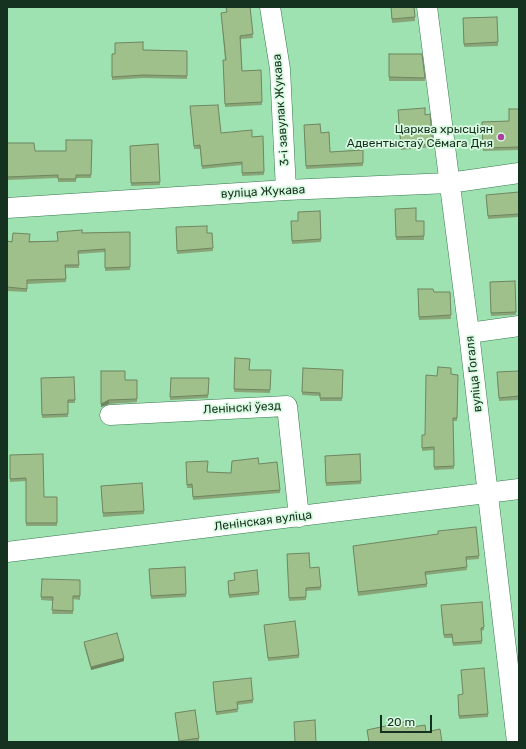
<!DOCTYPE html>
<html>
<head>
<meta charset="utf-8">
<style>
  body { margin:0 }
  #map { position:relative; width:526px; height:749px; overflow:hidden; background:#9ee2b2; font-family:Rubik,sans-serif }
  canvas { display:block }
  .frame { position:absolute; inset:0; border:8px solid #15311f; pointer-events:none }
  .scale { position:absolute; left:380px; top:715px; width:52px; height:18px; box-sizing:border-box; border:2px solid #15311f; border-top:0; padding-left:5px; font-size:12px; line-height:14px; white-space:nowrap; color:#15311f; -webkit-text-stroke:3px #d9fae1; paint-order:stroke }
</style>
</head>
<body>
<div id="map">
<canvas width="526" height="749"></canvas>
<div class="frame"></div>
<div class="scale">20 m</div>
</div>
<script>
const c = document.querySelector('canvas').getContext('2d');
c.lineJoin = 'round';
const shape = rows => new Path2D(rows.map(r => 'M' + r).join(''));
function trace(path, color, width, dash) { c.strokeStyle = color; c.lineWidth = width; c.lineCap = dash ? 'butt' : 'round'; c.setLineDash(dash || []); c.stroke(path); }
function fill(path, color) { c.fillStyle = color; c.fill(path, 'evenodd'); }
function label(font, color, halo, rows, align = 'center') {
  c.font = font + ' Rubik,sans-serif'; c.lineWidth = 3.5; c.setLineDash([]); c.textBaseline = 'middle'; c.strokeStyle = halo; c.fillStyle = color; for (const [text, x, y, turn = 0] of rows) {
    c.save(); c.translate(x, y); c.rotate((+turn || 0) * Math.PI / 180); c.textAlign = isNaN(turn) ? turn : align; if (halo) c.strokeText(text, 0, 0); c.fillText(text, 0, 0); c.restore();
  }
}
const street = shape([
  [270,7,280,69,286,190],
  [427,7,469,333,517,742],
  [7,208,286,190,449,183,519,173],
  [469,333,519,326],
  [110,415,287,406,299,517],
  [7,552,519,489]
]);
const wall = shape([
  [226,7,250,7,253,38,241,39,242,71,261,70,262,105,225,107,223,60,225,60,221,13,227,12],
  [391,7,414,7,415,21,392,23],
  [497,17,498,46,464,47,463,18],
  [143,50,187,51,187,79,143,78,112,80,112,54],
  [389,54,425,78,425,81,389,81],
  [190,106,221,133,252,137,263,136,264,175,242,176,242,165,202,169,200,149,194,149],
  [519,109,519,150,483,151,482,122,509,121],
  [398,113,425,115,433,144,433,147,401,150],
  [304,125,321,133,330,152,363,150,363,166,306,169],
  [92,140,91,178,76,178,76,182,58,182,58,178,7,180,7,143,35,151,66,151],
  [158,144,160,185,131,186,130,146],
  [519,192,519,217,488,219,486,198],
  [395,209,416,221,424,221,424,240,396,240],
  [320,211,321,242,292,244,291,221,298,221],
  [176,227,207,233,212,233,213,251,177,254],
  [130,232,130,270,105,271,105,252,78,254,79,268,65,268,66,282,27,284,27,292,7,291,7,241,57,241,82,233],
  [515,281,516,315,491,316,490,282],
  [418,289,434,292,450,292,451,319,419,320],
  [235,358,249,370,271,370,270,393,234,392],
  [303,368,343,370,342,401,320,401,320,396,302,395],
  [101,371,125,380,137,380,137,402,109,404,101,407],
  [519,371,519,400,499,401,497,376],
  [451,374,458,375,457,421,453,421,454,469,434,470,434,450,422,451,422,435,425,435,437,376],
  [74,377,75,403,68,403,68,417,42,418,41,378],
  [171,378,209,378,208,398,170,400],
  [360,454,361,484,326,486,325,456],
  [10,455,44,497,57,497,57,526,26,526,26,481,10,482],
  [186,462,208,472,231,473,259,464,280,490,280,493,193,500,192,488,187,488],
  [142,483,144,514,103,517,101,486],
  [353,546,479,556,479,559,466,560,467,570,426,575,427,587,358,596],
  [287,554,310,568,319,567,321,590,306,591,306,600,289,601],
  [185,567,186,597,151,599,149,569],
  [80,580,80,600,73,599,73,614,52,614,53,601,41,600,41,597],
  [228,581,259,592,259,595,229,598],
  [441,609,484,627,484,630,481,631,482,644,453,646,452,638,444,638],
  [264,625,299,655,299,658,268,661],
  [84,642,124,661,91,670,84,645],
  [213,682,253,700,253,703,237,705,238,712,216,715],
  [458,695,488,714,488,717,459,719],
  [175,713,199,738,199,741,193,742,179,742]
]);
const shadedWall = shape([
  [109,400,109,404,101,407,101,404],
  [124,658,124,661,91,670,91,667]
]);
const building = shape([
  [226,7,250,7,253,34,240,36,242,71,261,70,262,102,225,104,223,60,226,60,221,13,227,12,226,7],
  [391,7,414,7,415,17,392,19,391,7],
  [497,17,498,42,464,44,463,18,497,17],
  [143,42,143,50,187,51,187,76,143,75,112,77,112,54,115,54,115,43,143,42],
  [389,54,422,54,425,78,389,77,389,54],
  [218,105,221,133,252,130,252,137,263,136,264,172,242,173,242,162,202,166,200,145,194,146,190,106,218,105],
  [425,108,425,115,430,114,433,144,401,147,398,110,425,108],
  [509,109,519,109,519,147,483,148,482,122,509,121,509,109],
  [320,124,321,133,329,132,330,152,363,150,363,163,306,166,304,125,320,124],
  [66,140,92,140,91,175,76,175,76,179,58,179,58,175,7,177,7,143,34,143,35,151,66,151,66,140],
  [158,144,160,182,131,183,130,146,158,144],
  [519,192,519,214,488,216,486,195,519,192],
  [416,208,416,221,424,221,424,236,396,237,395,209,416,208],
  [320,211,321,239,292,241,291,221,298,221,298,212,320,211],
  [207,226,207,233,212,233,213,248,177,251,176,227,207,226],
  [82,230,82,233,130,232,130,267,105,268,105,249,78,251,79,265,65,265,66,279,27,280,27,289,7,287,7,241,12,242,13,233,30,234,29,242,58,241,57,232,82,230],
  [515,281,516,312,491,313,490,282,515,281],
  [418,289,433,289,434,292,450,292,451,315,419,317,418,289],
  [235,358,250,359,249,370,271,370,270,390,234,389,235,358],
  [438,367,451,368,451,374,458,375,457,418,453,418,454,466,434,467,434,447,422,448,422,435,425,435,426,375,437,376,438,367],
  [303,368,343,370,342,398,320,398,320,393,302,392,303,368],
  [101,371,125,371,125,380,137,380,137,399,109,400,101,404,101,371],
  [519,371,519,396,499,398,497,372,519,371],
  [74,377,75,400,68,400,68,414,42,415,41,378,74,377],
  [171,378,209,378,208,395,170,397,171,378],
  [43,454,44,497,57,497,57,523,26,523,26,478,10,479,10,455,43,454],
  [360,454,361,481,326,483,325,456,360,454],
  [258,458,259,464,277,462,280,490,193,497,192,484,187,485,186,462,208,461,207,472,231,473,232,461,258,458],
  [142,483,144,511,103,513,101,486,142,483],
  [476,527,479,556,466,557,467,567,425,572,427,584,358,592,353,546,438,534,438,531,476,527],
  [309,553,310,568,319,567,321,587,306,588,306,597,289,598,287,554,309,553],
  [185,567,186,594,151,596,149,569,185,567],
  [257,570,259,592,229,595,228,581,235,580,234,573,257,570],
  [42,579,80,580,80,596,73,596,73,611,52,610,53,597,41,597,42,579],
  [482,602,484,627,481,628,482,641,453,643,452,634,444,635,441,605,482,602],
  [295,621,299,655,268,658,264,625,295,621],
  [117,633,124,658,91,667,84,642,117,633],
  [484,668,488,714,459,716,458,695,463,694,461,670,484,668],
  [251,678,253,700,237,702,238,709,216,712,213,682,251,678],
  [195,710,199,738,179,741,175,713,195,710],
  [315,720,316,742,295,742,294,722,315,720],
  [404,722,406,728,425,725,426,732,440,729,442,742,369,742,367,730,404,722]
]);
const markers = [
  [501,137,4,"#ad3f9e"]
];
const streetNames = [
  ["3-і завулак Жукава",281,110,-94],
  ["вуліца Жукава",263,192,-3],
  ["вуліца Гогаля",474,374,-96],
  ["Ленінскі ўезд",242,408,-3],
  ["Ленінская вуліца",263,521,-7]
];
const poiNames = [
  ["Царква хрысціян",493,130],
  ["Адвентыстаў Сёмага Дня",493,144]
];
trace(street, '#36784d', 21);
trace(street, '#fff', 20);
fill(wall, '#89a577');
fill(shadedWall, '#6f8661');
fill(building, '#9fc08a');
trace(building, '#6f8661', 1);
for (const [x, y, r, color] of markers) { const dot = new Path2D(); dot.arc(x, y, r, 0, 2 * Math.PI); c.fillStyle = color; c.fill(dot); trace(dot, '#d9fae1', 1.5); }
label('12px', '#15311f', '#d9fae1', streetNames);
label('12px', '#15311f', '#d9fae1', poiNames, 'right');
</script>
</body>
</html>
